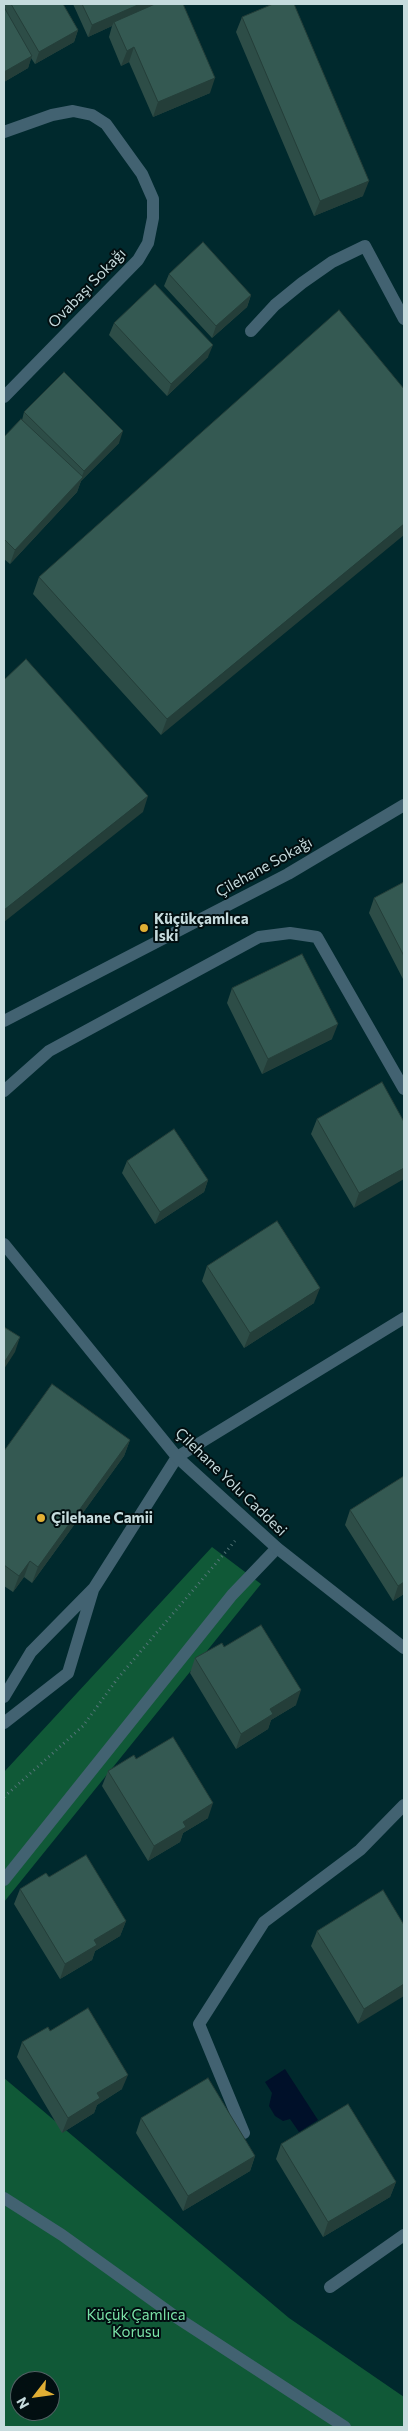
<!DOCTYPE html>
<html>
<head>
<meta charset="utf-8">
<style>
  body { margin:0 }
  #map { position:relative; width:408px; height:2431px; overflow:hidden; background:#00292d; font-family:Commissioner,sans-serif }
  canvas { display:block }
  .frame { position:absolute; inset:0; border:5px solid #c6dbdd; pointer-events:none }
  .north { position:absolute; left:10px; top:2371px; width:50px; height:50px; box-sizing:border-box; background:#020f11; border:1px solid #506163; border-radius:50%; rotate:240deg; font-size:14px; font-weight:700; line-height:20px; text-align:center; color:#c6dbdd }
  .north::after { content:''; display:block; margin:auto; width:18px; height:22px; background:#e1af34; clip-path:polygon(50% 0,100% 100%,50% 72%,0 100%) }
</style>
</head>
<body>
<div id="map">
<canvas width="408" height="2431"></canvas>
<div class="frame"></div>
<div class="north">N</div>
</div>
<script>
const c = document.querySelector('canvas').getContext('2d');
c.lineJoin = 'round';
function fill(path, color) { c.fillStyle = color; c.fill(path, 'evenodd'); }
const shape = rows => new Path2D(rows.map(r => 'M' + r).join(''));
function trace(path, color, width, dash) { c.strokeStyle = color; c.lineWidth = width; c.lineCap = dash ? 'butt' : 'round'; c.setLineDash(dash || []); c.stroke(path); }
function label(font, color, halo, rows, align = 'center') {
  c.font = font + ' Commissioner,sans-serif'; c.lineWidth = 4; c.setLineDash([]); c.textBaseline = 'middle'; c.strokeStyle = halo; c.fillStyle = color; for (const [text, x, y, turn = 0] of rows) {
    c.save(); c.translate(x, y); c.rotate((+turn || 0) * Math.PI / 180); c.textAlign = isNaN(turn) ? turn : align; if (halo) c.strokeText(text, 0, 0); c.fillText(text, 0, 0); c.restore();
  }
}
const green = shape([
  [212,1547,261,1584,4,1902,4,1772],
  [4,2078,289,2318,404,2397,404,2427,4,2427],
  [20,2381,50,2381,50,2411,20,2411]
]);
const water = shape([
  [285,2069,318,2120,299,2132,290,2119,283,2121,275,2116,269,2106,272,2093,265,2082]
]);
const path = shape([
  [4,1797,83,1726,118,1678,235,1541]
]);
const service = shape([
  [251,331,275,305,302,283,332,262,365,246,404,319],
  [4,2198,62,2235,176,2317,345,2427]
]);
const minor = shape([
  [4,132,52,115,73,111,92,115,106,124,142,174,153,199,153,218,148,243,138,260,4,397],
  [4,1021,288,874,404,805],
  [4,1091,49,1051,259,937,290,933,317,937,404,1089],
  [4,1697,31,1652,94,1588,177,1457,404,1318],
  [4,1723,68,1673,93,1590],
  [4,1880,232,1595,277,1548],
  [244,2133,199,2024,264,1922,360,1850,404,1805],
  [330,2287,404,2235]
]);
const tertiary = shape([
  [4,1244,177,1457,277,1548,404,1648]
]);
const wall = shape([
  [4,4,63,4,78,30,74,42,35,64,31,58,28,68,4,82],
  [73,4,183,4,210,93,153,117,129,62,121,66,109,37,112,26,88,37],
  [242,17,363,196,314,216,236,32],
  [169,274,251,295,247,307,212,338,164,286],
  [114,323,208,357,167,396,109,335],
  [404,389,161,735,33,594,39,577],
  [24,412,119,443,81,481,77,492,10,564,4,559,4,437,22,420],
  [404,882,404,981,369,913,374,898],
  [232,988,332,1039,262,1074,227,1003],
  [317,1119,404,1122,354,1208,311,1134],
  [127,1161,208,1180,204,1192,155,1224,122,1173],
  [207,1266,314,1303,244,1348,202,1281],
  [130,1440,124,1456,32,1583,24,1577,13,1592,4,1586,4,1451],
  [404,1476,404,1594,393,1601,345,1525,350,1510],
  [224,1647,296,1705,271,1720,268,1729,236,1749,190,1673,195,1658],
  [136,1759,208,1818,183,1833,180,1842,148,1861,102,1786,108,1771],
  [49,1877,126,1921,120,1936,95,1951,92,1960,60,1979,14,1904,20,1889],
  [404,1925,358,2024,311,1946,317,1931],
  [50,2031,122,2089,97,2105,94,2113,62,2133,17,2057,22,2042],
  [141,2118,255,2156,250,2171,183,2211,136,2133],
  [281,2144,396,2182,390,2197,323,2237,276,2159]
]);
const shadedWall = shape([
  [140,4,155,4,114,22,112,26,88,37,92,25],
  [78,30,74,42,35,64,39,52],
  [134,47,129,62,121,66,127,51],
  [32,56,28,68,4,82,4,72],
  [215,78,210,93,153,117,158,102],
  [369,181,363,196,314,216,320,201],
  [251,295,247,307,212,338,216,326],
  [213,345,208,357,167,396,171,384],
  [123,431,119,443,81,481,77,492,10,564,15,550,81,479,84,471],
  [404,524,404,535,161,735,167,719],
  [148,796,143,812,4,922,4,910],
  [338,1024,332,1039,262,1074,268,1059],
  [404,1168,404,1179,354,1208,359,1193],
  [208,1180,204,1192,155,1224,160,1212],
  [320,1288,314,1303,244,1348,250,1333],
  [20,1337,15,1352,4,1369,4,1363],
  [130,1440,124,1456,32,1583,38,1567],
  [30,1561,24,1577,13,1592,19,1576],
  [404,1582,404,1594,393,1601,398,1586],
  [301,1690,296,1705,271,1720,268,1729,236,1749,241,1734,270,1709],
  [213,1803,208,1818,183,1833,180,1842,148,1861,154,1846,183,1822],
  [126,1921,120,1936,95,1951,92,1960,60,1979,65,1964,94,1940],
  [404,1984,404,1996,358,2024,364,2009],
  [128,2075,122,2089,97,2105,94,2113,62,2133,68,2118,97,2093],
  [255,2156,250,2171,183,2211,188,2196],
  [396,2182,390,2197,323,2237,328,2222]
]);
const building = shape([
  [11,4,63,4,78,30,39,52,11,4],
  [82,4,140,4,92,25,82,4],
  [155,4,183,4,215,78,158,102,134,47,127,51,114,22,155,4],
  [273,4,294,4,369,181,320,201,242,17,273,4],
  [4,7,32,56,4,72,4,7],
  [203,242,251,295,216,326,169,274,203,242],
  [155,284,213,345,171,384,114,323,155,284],
  [339,310,404,389,404,524,167,719,39,577,339,310],
  [64,372,123,431,84,471,24,412,64,372],
  [21,419,83,477,15,550,4,539,4,437,21,419],
  [26,659,148,796,4,910,4,680,26,659],
  [404,882,404,956,374,898,404,882],
  [302,954,338,1024,268,1059,232,988,302,954],
  [382,1082,404,1122,404,1168,359,1193,317,1119,382,1082],
  [174,1129,208,1180,160,1212,127,1161,174,1129],
  [277,1221,320,1288,250,1333,207,1266,277,1221],
  [4,1327,20,1337,4,1363,4,1327],
  [52,1384,130,1440,38,1567,30,1561,19,1576,4,1565,4,1451,52,1384],
  [404,1476,404,1582,398,1586,350,1510,404,1476],
  [261,1625,301,1690,270,1709,273,1714,241,1734,195,1658,222,1643,224,1647,261,1625],
  [173,1737,213,1803,183,1822,186,1827,154,1846,108,1771,134,1755,136,1759,173,1737],
  [86,1855,126,1921,94,1940,97,1945,65,1964,20,1889,46,1873,49,1877,86,1855],
  [383,1890,404,1925,404,1984,364,2009,317,1931,383,1890],
  [88,2008,128,2075,97,2093,100,2098,68,2118,22,2042,48,2027,50,2031,88,2008],
  [208,2078,255,2156,188,2196,141,2118,208,2078],
  [348,2104,396,2182,328,2222,281,2144,348,2104]
]);
const markers = [
  [144,928,5,"#e1af34"],
  [41,1518,5,"#e1af34"]
];
const streetNames = [
  ["Ovabaşı Sokağı",87,288,-46],
  ["Çilehane Sokağı",264,867,-29],
  ["Çilehane Yolu Caddesi",231,1482,44]
];
const poiNames = [
  ["Küçükçamlıca",154,919],
  ["İski",154,936],
  ["Çilehane Camii",51,1518]
];
const parkNames = [
  ["Küçük Çamlıca",136,2315],
  ["Korusu",136,2332]
];
fill(green, '#105937');
fill(water, '#001029');
trace(path, '#547578', 3, [1, 4]);
trace(service, '#426271', 12);
trace(minor, '#426271', 12);
trace(tertiary, '#426271', 12);
fill(wall, '#2d4d47');
fill(shadedWall, '#243e39');
fill(building, '#345952');
trace(building, '#243e39', 1);
for (const [x, y, r, color] of markers) { const dot = new Path2D(); dot.arc(x, y, r, 0, 2 * Math.PI); c.fillStyle = color; c.fill(dot); trace(dot, '#020f11', 2); }
label('15px', '#c6dbdd', '#020f11', streetNames);
label('bold 15px', '#c6dbdd', '#020f11', poiNames, 'left');
label('15px', '#7be3a8', '#020f11', parkNames);
</script>
</body>
</html>
